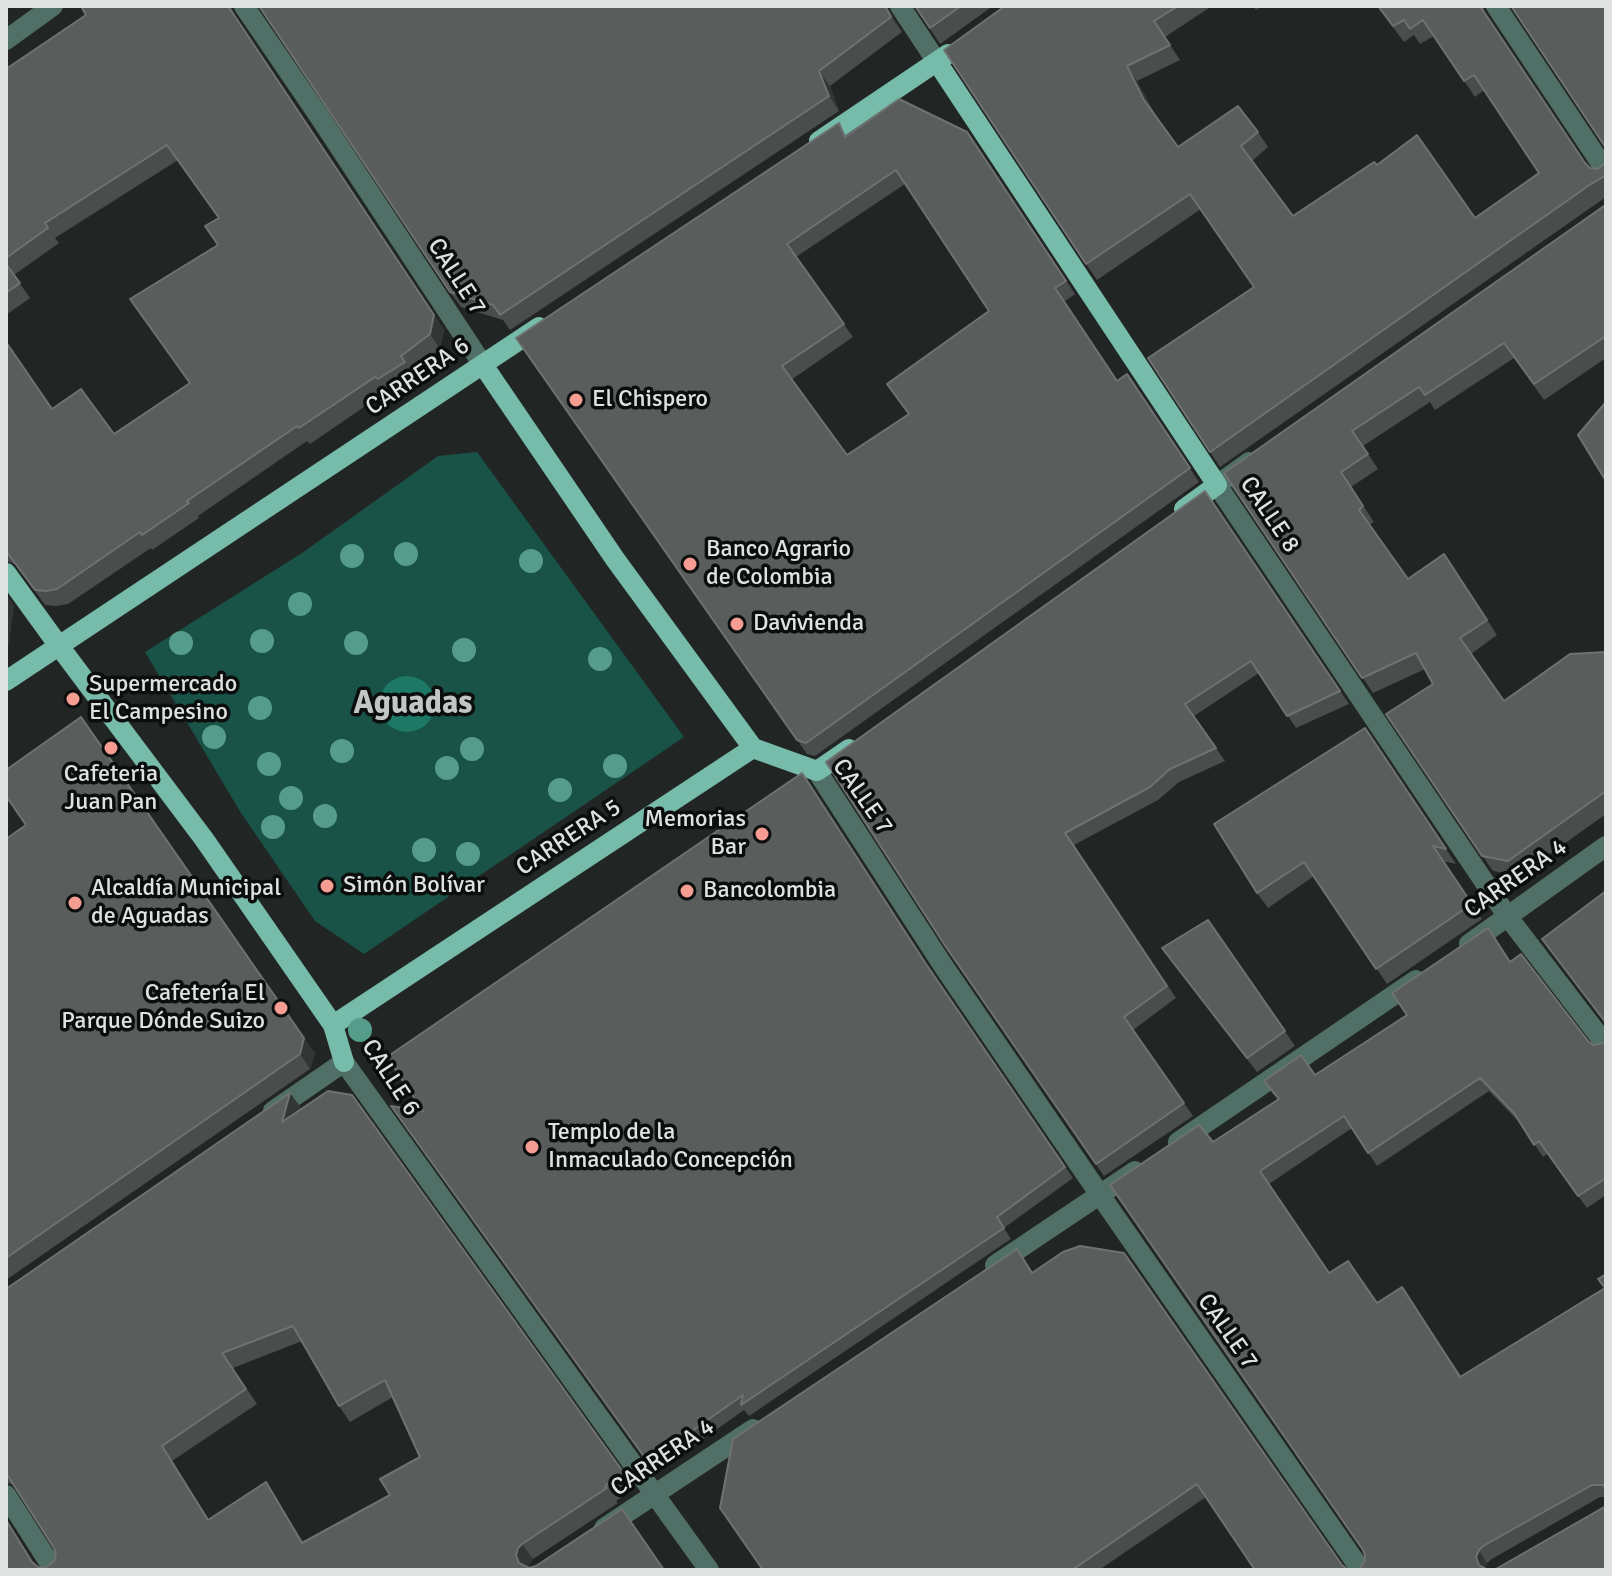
<!DOCTYPE html>
<html>
<head>
<meta charset="utf-8">
<style>
  body { margin:0 }
  #map { position:relative; width:1612px; height:1576px; overflow:hidden; background:#212624; font-family:Signika,sans-serif }
  canvas { display:block }
  .frame { position:absolute; inset:0; border:8px solid #dfe2e1; pointer-events:none }
</style>
</head>
<body>
<div id="map">
<canvas width="1612" height="1576"></canvas>
<div class="frame"></div>
</div>
<script>
const c = document.querySelector('canvas').getContext('2d');
c.lineJoin = 'round';
function fill(path, color) { c.fillStyle = color; c.fill(path, 'evenodd'); }
const shape = rows => new Path2D(rows.map(r => 'M' + r).join(''));
function trace(path, color, width, dash) { c.strokeStyle = color; c.lineWidth = width; c.lineCap = dash ? 'butt' : 'round'; c.setLineDash(dash || []); c.stroke(path); }
function label(font, color, halo, rows, align = 'center') {
  c.font = font + ' Signika,sans-serif'; c.lineWidth = 7; c.setLineDash([]); c.textBaseline = 'middle'; c.strokeStyle = halo; c.fillStyle = color; for (const [text, x, y, turn = 0] of rows) {
    c.save(); c.translate(x, y); c.rotate((+turn || 0) * Math.PI / 180); c.textAlign = isNaN(turn) ? turn : align; if (halo) c.strokeText(text, 0, 0); c.fillText(text, 0, 0); c.restore();
  }
}
const green = shape([
  [477,452,684,737,364,954,315,921,241,813,145,652,302,553,438,456]
]);
const water = shape([
  '379 704a28 28 0 1 1 56 0a28 28 0 1 1-56 0Z'
]);
const minor = shape([
  [244,6,319,116,483,365],
  [900,6,937,62],
  [1496,6,1606,171],
  [6,40,53,6],
  [1249,462,1217,485,1508,917,1606,1045],
  [817,771,944,967,1100,1195,1361,1570],
  [1469,944,1606,846],
  [273,1111,344,1062,709,1570],
  [1178,1142,1416,980],
  [995,1265,1135,1171],
  [6,1495,54,1570],
  [604,1528,753,1429]
]);
const major = shape([
  [937,62,1217,485,1184,509],
  [819,141,948,54],
  [483,365,615,559,753,748,817,771,849,749],
  [6,573,59,646,204,839,333,1025,344,1062],
  [6,681,539,327],
  [333,1025,753,748]
]);
const trees = [
  [406,554],
  [352,556],
  [531,561],
  [300,604],
  [262,641],
  [181,643],
  [356,643],
  [464,650],
  [600,659],
  [260,708],
  [214,737],
  [472,749],
  [342,751],
  [269,764],
  [615,766],
  [447,768],
  [560,790],
  [291,798],
  [325,816],
  [273,827],
  [424,850],
  [468,854],
  [360,1030]
];
const wall = shape([
  [231,6,233,13,444,330,440,349,411,371,415,377,388,394,386,392,310,444,307,441,198,516,199,518,152,550,151,548,68,604,56,606,45,605,16,565,6,560,6,342,52,409,114,434,190,383,218,245,219,218,178,160,55,238,59,243,14,275,30,298,6,315,6,69],
  [915,6,993,6,940,44],
  [1005,6,1212,6,1165,37,1180,60,1137,81,1155,114,1178,147,1258,132,1268,147,1252,161,1293,216,1377,165,1475,218,1539,173,1484,90,1475,97,1434,36,1420,44,1414,35,1404,42,1377,6,1483,6,1485,13,1586,164,1590,168,1597,169,1606,163,1606,197,1220,467,1210,452,1254,287,1201,209,1097,280,1086,264],
  [1253,6,1262,6,1256,10],
  [887,8,902,32,830,86,839,111,510,330,503,320,461,307,450,292],
  [967,132,1075,294,1064,302,1117,380,1127,374,1199,482,815,756,807,754,516,338,848,135],
  [905,184,989,311,908,414,847,455,791,380,853,337,796,257],
  [1606,210,1606,358,1544,400,1514,358,1435,410,1430,402,1363,446,1378,469,1351,487,1374,522,1369,525,1408,579,1454,569,1497,635,1471,654,1504,701,1606,652,1606,814,1519,876,1493,871,1386,714,1433,684,1425,669,1373,693,1224,473],
  [1205,491,1349,704,1296,728,1259,673,1194,716,1225,761,1179,782,1158,800,1074,845,1176,998,1133,1030,1193,1116,1104,1176,946,947],
  [1365,728,1456,864,1443,861,1482,919,1387,984,1314,876,1268,908,1257,893],
  [6,839,315,1053,310,1069,6,1280],
  [1208,920,1295,1046,1257,1072,1162,948],
  [1488,928,1510,962,1521,954,1588,1041,1593,1045,1605,1043,1606,1042,1606,1195,1587,1208,1547,1154,1543,1157,1520,1123,1489,1091,1377,1166,1352,1128,1269,1184,1329,1273,1348,1261,1377,1303,1402,1287,1461,1376,1605,1288,1598,1279,1606,1274,1606,1497,1600,1497,1492,1559,1487,1563,1485,1569,1488,1570,1255,1570,1206,1497,1099,1570,763,1570,720,1508,733,1439,1017,1249,1033,1273,1063,1252,1080,1246,1124,1253,1342,1565,1348,1570,1359,1569,1364,1562,1365,1556,1363,1550,1110,1185,1199,1125,1213,1142,1278,1099,1264,1081,1301,1055,1315,1075,1407,1015,1392,993],
  [933,974,1073,1178,1004,1228,1011,1239,749,1416,744,1410,655,1473,391,1106,423,1111],
  [290,1093,301,1108,300,1110,352,1095,634,1488,616,1501,618,1503,533,1559,529,1564,528,1567,664,1570,6,1570,6,1519,34,1564,38,1567,45,1568,54,1561,56,1555,54,1548,15,1486,6,1482,6,1289],
  [302,1341,339,1406,350,1422,393,1397,420,1457,390,1495,303,1542,266,1482,209,1520,172,1461,257,1404,233,1368]
]);
const shadedWall = shape([
  [228,6,231,6,233,13,444,330,440,349,430,334],
  [885,6,887,6,902,32,891,17],
  [1127,66,1137,81,1155,115,1144,100],
  [819,71,830,86,839,111,829,96],
  [6,594,14,606,9,645,6,641],
  [81,717,315,1053,310,1069,300,1054],
  [290,1093,301,1108,293,1138,282,1122],
  [162,1446,172,1461,219,1535,208,1520],
  [266,1482,276,1498,313,1558,302,1543],
  [522,1544,533,1559,529,1564,527,1570,519,1563,516,1555,518,1548],
  [1479,1550,1487,1563,1485,1569,1479,1565,1476,1557]
]);
const building = shape([
  [81,6,228,6,434,315,430,334,401,356,405,362,378,379,375,377,299,428,297,426,187,501,189,503,142,535,140,532,57,589,46,591,35,590,6,551,6,342,52,409,81,389,114,434,190,383,130,299,218,245,205,226,219,218,167,145,45,223,48,228,6,258,6,69,86,15,81,6],
  [259,6,885,6,891,17,819,71,829,96,500,315,493,305,450,292,259,6],
  [915,6,961,6,930,28,915,6],
  [1005,6,1178,6,1154,21,1170,45,1127,66,1144,100,1178,147,1238,106,1258,132,1241,146,1293,216,1374,162,1377,165,1417,135,1475,218,1539,173,1474,75,1464,81,1423,20,1410,29,1404,20,1393,26,1378,6,1480,6,1585,163,1590,168,1597,169,1606,163,1606,175,1588,186,1210,452,1148,358,1254,287,1190,194,1086,264,944,50,1005,6],
  [1511,6,1606,6,1606,148,1511,6],
  [899,99,967,132,1066,281,1055,288,1117,381,1127,374,1190,468,806,743,797,740,516,338,839,123,845,137,899,99],
  [896,170,989,311,887,384,909,414,847,455,782,366,844,324,787,244,896,170],
  [1604,206,1606,210,1606,336,1534,384,1504,343,1425,395,1419,387,1352,431,1368,454,1341,472,1363,506,1359,510,1408,579,1444,554,1487,620,1460,638,1504,701,1570,654,1606,652,1606,791,1508,861,1482,856,1386,714,1433,684,1416,653,1362,678,1224,473,1604,206],
  [6,264,20,283,6,293,6,264],
  [1606,402,1606,481,1578,435,1606,402],
  [1205,491,1340,691,1287,716,1251,661,1185,704,1216,748,1170,769,1150,787,1065,833,1167,986,1124,1017,1184,1103,1096,1164,946,947,826,762,1205,491],
  [81,717,304,1038,300,1054,6,1258,6,839,26,825,6,796,6,770,81,717],
  [1365,728,1446,849,1433,846,1472,904,1376,969,1304,862,1257,893,1214,824,1365,728],
  [802,773,926,964,1065,1167,997,1217,1004,1228,741,1405,743,1395,648,1462,391,1106,423,1111,387,1057,802,773],
  [1606,891,1606,1023,1542,939,1606,891],
  [1208,920,1285,1031,1247,1058,1162,948,1208,920],
  [1488,928,1510,962,1521,954,1588,1041,1593,1045,1605,1043,1606,1042,1606,1178,1578,1196,1539,1141,1534,1145,1514,1113,1480,1078,1368,1153,1344,1116,1260,1171,1329,1273,1348,1261,1377,1303,1402,1287,1460,1377,1605,1288,1598,1279,1606,1274,1606,1488,1603,1485,1592,1485,1483,1546,1479,1550,1476,1557,1479,1565,1488,1570,1255,1570,1197,1484,1075,1568,1077,1570,763,1570,720,1508,733,1439,1017,1249,1032,1273,1063,1252,1080,1246,1124,1253,1342,1565,1348,1570,1359,1569,1364,1562,1365,1556,1363,1550,1110,1185,1199,1125,1213,1142,1279,1099,1264,1081,1301,1055,1315,1075,1407,1015,1392,993,1488,928],
  [328,1091,352,1095,624,1473,605,1486,607,1488,522,1544,518,1548,516,1555,519,1563,529,1568,536,1566,622,1509,664,1570,6,1570,6,1520,32,1562,38,1567,45,1568,54,1561,56,1555,54,1548,6,1473,6,1289,290,1093,282,1122,328,1091],
  [293,1326,339,1406,385,1380,420,1457,380,1479,390,1495,302,1543,266,1482,208,1520,162,1446,246,1389,222,1353,293,1326],
  [1606,1506,1606,1570,1491,1570,1496,1569,1606,1506]
]);
const markers = [
  [576,400,8,"#f59c93"],
  [690,564,8,"#f59c93"],
  [737,624,8,"#f59c93"],
  [73,699,8,"#f59c93"],
  [111,748,8,"#f59c93"],
  [762,834,8,"#f59c93"],
  [327,886,8,"#f59c93"],
  [687,891,8,"#f59c93"],
  [75,903,8,"#f59c93"],
  [281,1008,8,"#f59c93"],
  [532,1147,8,"#f59c93"]
];
const streetNames = [
  ["CALLE 7",456,277,57],
  ["CARRERA 6",418,377,-34],
  ["CALLE 8",1269,515,56],
  ["CALLE 7",862,797,55],
  ["CARRERA 5",569,838,-33],
  ["CARRERA 4",1516,879,-35],
  ["CALLE 6",390,1078,57],
  ["CALLE 7",1227,1332,55],
  ["CARRERA 4",663,1458,-34]
];
const poiNames = [
  ["El Chispero",592,400],
  ["Banco Agrario",706,550],
  ["de Colombia",706,578],
  ["Davivienda",753,624],
  ["Supermercado",89,685],
  ["El Campesino",89,713],
  ["Cafeteria",111,775,"center"],
  ["Juan Pan",111,803,"center"],
  ["Memorias",746,820,"right"],
  ["Bar",746,848,"right"],
  ["Simón Bolívar",343,886],
  ["Alcaldía Municipal",91,889],
  ["de Aguadas",91,917],
  ["Bancolombia",703,891],
  ["Cafetería El",265,994,"right"],
  ["Parque Dónde Suizo",265,1022,"right"],
  ["Templo de la",548,1133],
  ["Inmaculado Concepción",548,1161]
];
const districtNames = [
  ["Aguadas",413,705]
];
fill(green, '#195246');
fill(water, '#1d7866');
trace(minor, '#507067', 20);
trace(major, '#7ba', 20);
c.fillStyle = '#569c8b';
for (const [x, y] of trees) { c.beginPath(); c.arc(x, y, 12, 0, 2 * Math.PI); c.fill(); }
fill(wall, '#494d4c');
fill(shadedWall, '#323735');
fill(building, '#595d5c');
trace(building, '#6e7271', 2);
for (const [x, y, r, color] of markers) { const dot = new Path2D(); dot.arc(x, y, r, 0, 2 * Math.PI); c.fillStyle = color; c.fill(dot); trace(dot, '#0c0e0e', 3); }
label('24px', '#dfe2e1', '#0c0e0e', streetNames);
label('24px', '#dfe2e1', '#0c0e0e', poiNames, 'left');
label('bold 32px', '#c2c7c6', '#0c0e0e', districtNames);
</script>
</body>
</html>
